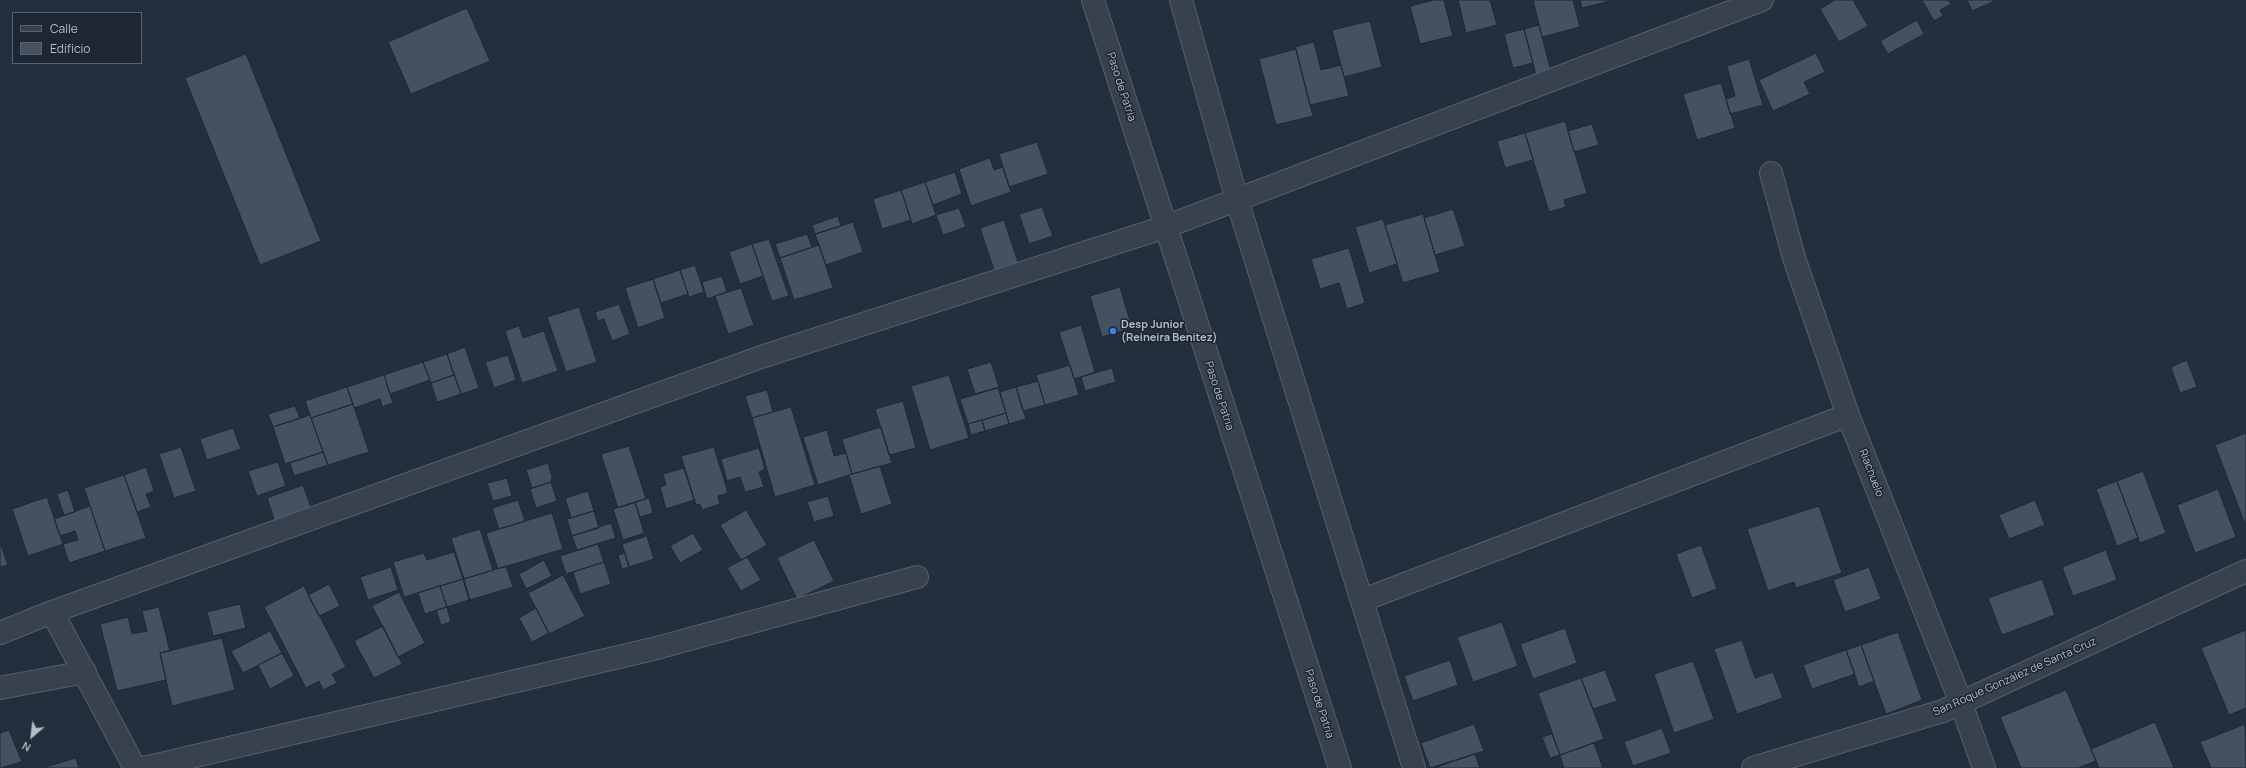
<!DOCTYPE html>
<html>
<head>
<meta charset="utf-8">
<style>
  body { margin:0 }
  #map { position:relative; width:2246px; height:768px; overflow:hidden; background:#242f3e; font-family:Manrope,sans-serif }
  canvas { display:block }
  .legend { position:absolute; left:12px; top:12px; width:130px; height:52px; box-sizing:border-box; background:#1d2633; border:1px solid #59626f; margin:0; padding:5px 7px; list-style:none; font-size:12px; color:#b4bcc9 }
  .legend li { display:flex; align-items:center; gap:8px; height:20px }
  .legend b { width:20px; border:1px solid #59626f }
  .north { position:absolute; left:12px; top:716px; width:40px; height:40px; -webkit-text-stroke:3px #1d2633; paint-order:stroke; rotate:208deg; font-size:11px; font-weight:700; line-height:16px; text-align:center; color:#b4bcc9 }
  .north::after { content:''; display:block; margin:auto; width:14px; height:18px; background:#b4bcc9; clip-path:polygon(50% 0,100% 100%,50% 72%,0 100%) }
</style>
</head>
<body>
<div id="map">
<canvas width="2246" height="768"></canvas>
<ul class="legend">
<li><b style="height:5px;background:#38414e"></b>Calle</li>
<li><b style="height:11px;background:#455162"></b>Edificio</li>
</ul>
<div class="north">N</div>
</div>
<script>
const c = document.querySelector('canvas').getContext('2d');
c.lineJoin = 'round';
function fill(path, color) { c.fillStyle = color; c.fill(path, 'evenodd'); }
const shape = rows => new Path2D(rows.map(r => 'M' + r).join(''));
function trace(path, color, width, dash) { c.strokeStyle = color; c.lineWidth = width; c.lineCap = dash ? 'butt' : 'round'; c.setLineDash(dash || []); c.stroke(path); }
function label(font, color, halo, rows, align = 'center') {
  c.font = font + ' Manrope,sans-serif'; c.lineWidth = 3; c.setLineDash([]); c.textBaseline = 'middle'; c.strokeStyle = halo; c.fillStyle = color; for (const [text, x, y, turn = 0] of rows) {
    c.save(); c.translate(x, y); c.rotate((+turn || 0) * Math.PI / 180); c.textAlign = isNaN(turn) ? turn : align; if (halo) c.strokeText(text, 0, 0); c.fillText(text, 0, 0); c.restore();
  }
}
const building = shape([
  [1434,0,1444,0,1453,36,1420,44,1410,6,1434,0],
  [1458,0,1490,0,1497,25,1466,33,1458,0],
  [1533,0,1573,0,1580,27,1542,37,1533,0],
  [1580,0,1614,0,1582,8,1580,0],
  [1835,0,1853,0,1868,26,1839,42,1820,9,1835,0],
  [1922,0,1948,0,1951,4,1940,10,1943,16,1934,21,1922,0],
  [1967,0,1997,0,1972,11,1967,0],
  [467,8,490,61,411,94,388,42,467,8],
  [1917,20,1924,34,1888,54,1880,41,1917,20],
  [1370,21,1382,67,1344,77,1332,30,1370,21],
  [1539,25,1551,71,1536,75,1524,29,1539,25],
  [1524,29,1533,63,1513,68,1504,34,1524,29],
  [1314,42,1321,70,1341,65,1349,96,1310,105,1295,47,1314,42],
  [1296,49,1313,116,1276,125,1259,59,1296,49],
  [1816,53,1825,72,1804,82,1810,94,1773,111,1759,80,1816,53],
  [246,54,321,241,260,265,185,78,246,54],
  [1749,59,1763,105,1730,114,1726,99,1735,96,1727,66,1749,59],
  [1721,83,1735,128,1697,140,1683,94,1721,83],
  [1565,121,1587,193,1564,200,1566,207,1549,212,1525,133,1565,121],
  [1592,124,1599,145,1574,152,1568,131,1592,124],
  [1525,133,1533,160,1505,168,1497,141,1525,133],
  [1037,142,1048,174,1009,187,999,154,1037,142],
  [990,158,994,170,1003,167,1011,192,971,206,959,169,990,158],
  [955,172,962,194,933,205,925,182,955,172],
  [925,182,936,215,912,224,901,190,925,182],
  [901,190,911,220,882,229,873,199,901,190],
  [1042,207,1053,236,1029,244,1019,214,1042,207],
  [959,208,966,227,943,235,936,215,959,208],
  [1453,209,1465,246,1435,255,1424,218,1453,209],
  [1423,214,1440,272,1403,283,1385,225,1423,214],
  [838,216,841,226,815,234,812,225,838,216],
  [1383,219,1397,264,1369,273,1355,227,1383,219],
  [1004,220,1019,265,995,273,980,228,1004,220],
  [853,222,863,252,826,265,815,234,853,222],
  [807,234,812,247,780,258,775,244,807,234],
  [769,239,789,296,772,301,752,244,769,239],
  [752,244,763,276,740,284,729,252,752,244],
  [819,245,833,288,794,300,780,258,819,245],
  [1349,248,1365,303,1347,309,1339,283,1320,289,1311,259,1349,248],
  [695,265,704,292,689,297,680,270,695,265],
  [680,270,688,294,661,303,653,279,680,270],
  [722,276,727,292,707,299,702,282,722,276],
  [653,279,665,318,638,328,625,288,653,279],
  [1120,287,1132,328,1102,337,1090,296,1120,287],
  [741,288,754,325,728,334,715,296,741,288],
  [619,304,630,334,612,341,604,319,598,321,595,312,619,304],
  [579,307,597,362,566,372,547,317,579,307],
  [1081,325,1095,372,1074,379,1059,332,1081,325],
  [519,326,523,338,544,331,558,371,522,383,505,331,519,326],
  [465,347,479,388,461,394,447,354,465,347],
  [447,354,454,375,431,383,423,362,447,354],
  [508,355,516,380,494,388,485,362,508,355],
  [2187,360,2197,387,2180,393,2171,367,2187,360],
  [423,362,430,380,390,394,384,375,423,362],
  [991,362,999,387,975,394,967,369,991,362],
  [1070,365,1079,395,1045,405,1036,375,1070,365],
  [1112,368,1116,382,1085,391,1081,377,1112,368],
  [384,375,393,403,382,407,380,399,354,408,347,387,384,375],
  [454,375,461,394,437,402,431,383,454,375],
  [949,375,969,438,930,450,911,386,949,375],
  [1038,381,1045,405,1023,411,1016,387,1038,381],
  [347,387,353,404,311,418,305,401,347,387],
  [1016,387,1026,419,1009,424,1000,392,1016,387],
  [998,388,1006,413,968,424,960,399,998,388],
  [767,390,773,412,752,418,745,396,767,390],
  [903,401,916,448,889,455,875,409,903,401],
  [353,404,369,452,328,465,311,418,353,404],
  [295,406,300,418,273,427,268,414,295,406],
  [791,407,815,485,775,497,752,418,791,407],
  [1006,413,1009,424,985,431,982,420,1006,413],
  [310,415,323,452,285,464,273,427,310,415],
  [982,420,985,431,971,435,968,424,982,420],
  [881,427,892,463,852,474,842,439,881,427],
  [233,428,241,449,207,460,200,439,233,428],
  [827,430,834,456,846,453,852,474,818,485,803,437,827,430],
  [2246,433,2246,524,2245,524,2215,445,2246,433],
  [629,446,646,499,618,508,601,454,629,446],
  [181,447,196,491,174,498,159,454,181,447],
  [714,447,728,493,718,496,720,504,702,510,700,504,696,505,681,456,714,447],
  [759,448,765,469,759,472,764,487,745,492,740,477,727,481,721,459,759,448],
  [323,452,328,465,294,476,290,463,323,452],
  [278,462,286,486,257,496,248,471,278,462],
  [548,463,552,477,551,482,532,488,526,470,548,463],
  [880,466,892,504,861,514,849,475,880,466],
  [146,467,154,491,146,494,151,507,137,512,124,475,146,467],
  [684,468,694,500,666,509,660,487,666,485,663,474,684,468],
  [2143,471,2166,533,2140,543,2117,481,2143,471],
  [124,475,146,538,105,551,84,488,124,475],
  [507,478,512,496,493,501,487,483,507,478],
  [2117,481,2138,538,2117,546,2096,489,2117,481],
  [551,482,557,501,536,508,530,489,551,482],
  [303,485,313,513,276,525,267,498,303,485],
  [2218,489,2236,537,2195,553,2177,505,2218,489],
  [68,490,75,512,64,515,57,494,68,490],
  [588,491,594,511,571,518,565,498,588,491],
  [828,496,834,516,814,522,807,502,828,496],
  [47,497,63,544,28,556,12,509,47,497],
  [649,498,653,513,640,517,635,502,649,498],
  [518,500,525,521,499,529,492,508,518,500],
  [2035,500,2045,525,2009,539,1999,515,2035,500],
  [635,502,644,533,623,540,613,509,635,502],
  [90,506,105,551,69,563,63,544,78,540,75,531,60,536,54,519,90,506],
  [1819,506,1842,573,1796,588,1794,582,1768,591,1747,529,1819,506],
  [746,510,767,545,741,560,720,525,746,510],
  [594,511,599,528,572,536,567,519,594,511],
  [552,513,563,549,498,569,486,533,552,513],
  [611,523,616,538,577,550,572,536,611,523],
  [480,529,493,570,464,579,451,538,480,529],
  [693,533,703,550,680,563,670,546,693,533],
  [647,536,654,559,629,567,622,544,647,536],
  [814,540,834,581,797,599,777,558,814,540],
  [0,542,8,565,0,567,0,542],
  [598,544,604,562,566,574,560,556,598,544],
  [1701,545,1717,589,1692,598,1676,554,1701,545],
  [2106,550,2117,580,2073,596,2062,567,2106,550],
  [454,552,463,579,404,597,393,562,424,553,427,560,454,552],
  [625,553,629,567,622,569,618,555,625,553],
  [747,557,761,580,741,591,727,568,747,557],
  [544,560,552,576,526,589,519,574,544,560],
  [604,562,611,584,580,594,573,572,604,562],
  [506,566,513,587,470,600,464,579,506,566],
  [391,567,398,590,368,600,360,577,391,567],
  [1869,567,1881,599,1845,612,1833,580,1869,567],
  [563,575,585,616,549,634,528,593,563,575],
  [463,579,469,600,447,607,440,586,463,579],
  [2042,579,2055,615,2002,635,1988,598,2042,579],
  [329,584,340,606,319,616,308,595,329,584],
  [304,586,346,667,332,674,337,683,323,690,319,681,306,688,264,607,304,586],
  [440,586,447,607,425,614,418,593,440,586],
  [399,592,425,643,398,657,372,606,399,592],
  [240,604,246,628,213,636,207,612,240,604],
  [159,607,170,651,160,653,166,680,117,691,100,624,128,617,132,634,147,631,142,611,159,607],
  [447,607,451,622,441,625,436,610,447,607],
  [536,608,549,633,532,642,519,618,536,608],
  [1502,622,1518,666,1473,682,1457,637,1502,622],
  [383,626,402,664,374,678,354,641,383,626],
  [1565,628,1577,663,1533,679,1520,644,1565,628],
  [2246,630,2246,708,2229,715,2201,648,2246,630],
  [270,631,282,653,243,673,231,651,270,631],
  [1898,632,1922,700,1886,714,1861,645,1898,632],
  [222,638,235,690,172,706,160,653,222,638],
  [1742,640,1755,678,1773,672,1783,698,1737,714,1714,649,1742,640],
  [1861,645,1874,681,1859,687,1846,650,1861,645],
  [1846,650,1855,674,1812,689,1803,665,1846,650],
  [282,653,294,676,270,689,258,665,282,653],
  [1450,660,1458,685,1413,701,1404,676,1450,660],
  [1693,661,1714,719,1674,733,1654,674,1693,661],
  [1605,670,1617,701,1593,709,1581,678,1605,670],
  [1581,678,1604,739,1560,755,1538,693,1581,678],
  [2066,690,2096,761,2078,768,2021,768,2000,717,2066,690],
  [2155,722,2174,768,2099,768,2091,749,2155,722],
  [1474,724,1484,751,1430,768,1421,743,1474,724],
  [2245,724,2246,768,2211,768,2200,742,2245,724],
  [1662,728,1671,753,1633,766,1624,742,1662,728],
  [9,730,22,762,0,768,0,733,9,730],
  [1552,734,1560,755,1550,758,1542,737,1552,734],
  [1594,743,1603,768,1564,768,1560,755,1594,743],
  [1475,754,1480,768,1434,768,1475,754],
  [76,758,79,768,42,768,76,758]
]);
const minor = shape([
  [1093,0,1340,768],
  [1181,0,1237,200,1414,768],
  [1771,173,1794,258,1848,415,1961,703,1984,768],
  [1363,600,1848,415],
  [52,612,135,768],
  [0,633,52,612,764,356,1165,227,1762,0],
  [0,688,85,672],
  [144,768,653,649,917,577],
  [1753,768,1943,711,2246,571]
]);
const markers = [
  [1113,331,4,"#3f7fe0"]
];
const streetNames = [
  ["Paso de Patria",1121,87,72],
  ["Paso de Patria",1219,396,72],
  ["Riachuelo",1871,473,69],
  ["San Roque González de Santa Cruz",2015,677,-24],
  ["Paso de Patria",1319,704,72]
];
const poiNames = [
  ["Desp Junior",1121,325],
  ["(Reineira Benitez)",1121,338]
];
fill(building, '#455162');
trace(building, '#1f2835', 1);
trace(minor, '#565f6c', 24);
trace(minor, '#38414e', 22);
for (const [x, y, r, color] of markers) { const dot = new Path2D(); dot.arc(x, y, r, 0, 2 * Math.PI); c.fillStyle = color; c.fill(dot); trace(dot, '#1d2633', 1.5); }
label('11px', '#b4bcc9', '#1d2633', streetNames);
label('bold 11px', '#b4bcc9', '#1d2633', poiNames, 'left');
</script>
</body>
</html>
